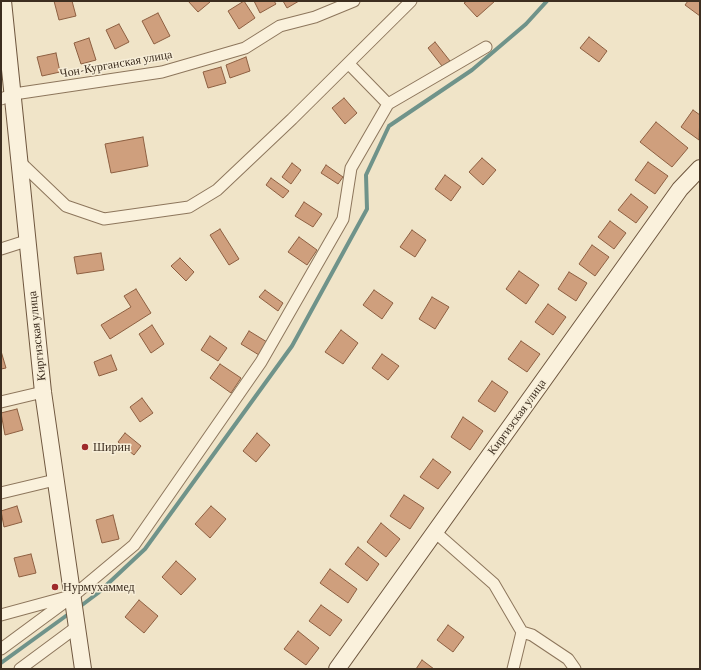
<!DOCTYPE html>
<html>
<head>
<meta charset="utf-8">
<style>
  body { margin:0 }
  #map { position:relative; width:701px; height:670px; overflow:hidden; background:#f0e4c8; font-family:"Crimson Pro",serif }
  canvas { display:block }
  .frame { position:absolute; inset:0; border:2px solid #3d2e20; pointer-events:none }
</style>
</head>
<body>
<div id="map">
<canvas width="701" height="670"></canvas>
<div class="frame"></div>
</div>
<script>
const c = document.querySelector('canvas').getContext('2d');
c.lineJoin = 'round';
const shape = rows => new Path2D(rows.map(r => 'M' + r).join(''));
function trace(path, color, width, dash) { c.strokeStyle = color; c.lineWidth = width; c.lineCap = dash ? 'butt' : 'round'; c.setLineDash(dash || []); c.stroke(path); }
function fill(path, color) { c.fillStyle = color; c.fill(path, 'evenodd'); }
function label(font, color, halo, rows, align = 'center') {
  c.font = font + ' "Crimson Pro",serif'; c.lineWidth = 3; c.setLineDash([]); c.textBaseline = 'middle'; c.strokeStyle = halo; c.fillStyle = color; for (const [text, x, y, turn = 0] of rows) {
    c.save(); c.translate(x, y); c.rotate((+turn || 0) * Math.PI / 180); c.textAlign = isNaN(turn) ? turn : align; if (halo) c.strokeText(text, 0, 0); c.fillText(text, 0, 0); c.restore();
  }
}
const stream = shape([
  [78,608,98,593,145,549,292,346,367,209,366,175,389,126,472,70,526,24,547,1],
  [1,663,70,613]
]);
const building = shape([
  [54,1,72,1,76,16,59,20,54,1],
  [188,1,209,1,210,2,198,12,188,1],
  [244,1,255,18,239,29,228,11,244,1],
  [254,1,274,1,276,4,260,13,254,1],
  [283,1,299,1,287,8,283,1],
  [467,1,495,1,477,17,464,3,467,1],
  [688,1,700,1,700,16,685,5,688,1],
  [158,13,170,36,154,44,142,21,158,13],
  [119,24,129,42,115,49,106,30,119,24],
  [589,37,607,51,599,62,580,48,589,37],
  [89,38,96,60,81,64,74,43,89,38],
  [435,42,450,61,442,66,428,48,435,42],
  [56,53,60,72,42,76,37,57,56,53],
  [246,57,250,71,230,78,226,65,246,57],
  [221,67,226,83,208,88,203,72,221,67],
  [344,98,357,113,345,124,332,108,344,98],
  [693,110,700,115,699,140,681,127,693,110],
  [656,122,688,148,672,167,640,142,656,122],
  [143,137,148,166,111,173,105,144,143,137],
  [482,158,496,170,483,185,469,172,482,158],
  [648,162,668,176,655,194,635,180,648,162],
  [292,163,301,170,291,184,282,177,292,163],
  [326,165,343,177,338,184,321,173,326,165],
  [445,175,461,187,451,201,435,189,445,175],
  [271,178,289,191,283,198,266,185,271,178],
  [631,194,648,207,636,223,618,210,631,194],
  [304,202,322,214,313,227,295,216,304,202],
  [610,221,626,233,614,249,598,237,610,221],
  [220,229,239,259,229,265,210,235,220,229],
  [412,230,426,240,415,257,400,247,412,230],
  [299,237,317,250,307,265,288,252,299,237],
  [592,245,609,257,595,276,579,264,592,245],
  [101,253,104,270,77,274,74,257,101,253],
  [180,258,194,272,186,281,171,266,180,258],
  [519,271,539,285,526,304,506,289,519,271],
  [569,272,587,283,576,301,558,289,569,272],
  [136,289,151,313,110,339,101,325,131,307,124,296,136,289],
  [265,290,283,303,278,311,259,297,265,290],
  [374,290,393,303,382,319,363,305,374,290],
  [432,297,449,307,435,329,419,319,432,297],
  [548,304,566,317,553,335,535,322,548,304],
  [152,325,164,344,151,353,139,334,152,325],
  [341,330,358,343,343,364,325,352,341,330],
  [249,331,267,342,259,355,241,344,249,331],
  [210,336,227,348,218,361,201,350,210,336],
  [521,341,540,354,527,372,508,359,521,341],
  [1,351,6,368,1,369,1,351],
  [382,354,399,366,388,380,372,368,382,354],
  [111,355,117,370,99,376,94,362,111,355],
  [220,364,241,378,231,393,210,378,220,364],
  [492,381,508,392,495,412,478,401,492,381],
  [142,398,153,413,140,422,130,407,142,398],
  [17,409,23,430,5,435,1,413,17,409],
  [463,417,483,431,470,450,451,437,463,417],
  [125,433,141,446,134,455,118,442,125,433],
  [257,433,270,445,256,462,243,451,257,433],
  [433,459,451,472,438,489,420,477,433,459],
  [404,495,424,508,410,529,390,516,404,495],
  [17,506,22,522,4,527,1,511,17,506],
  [211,506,226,519,210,538,195,524,211,506],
  [113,515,119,539,102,543,96,520,113,515],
  [381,523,400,539,386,557,367,542,381,523],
  [358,547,379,564,367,581,345,564,358,547],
  [31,554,36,573,19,577,14,558,31,554],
  [176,561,196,579,181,595,162,577,176,561],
  [330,569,357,589,348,603,320,583,330,569],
  [139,600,158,616,144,633,125,617,139,600],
  [321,605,342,620,330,636,309,621,321,605],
  [448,625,464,637,453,652,437,640,448,625],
  [298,631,319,648,306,665,284,649,298,631],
  [422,660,434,669,416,669,422,660]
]);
const street = shape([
  [349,64,388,104],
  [1,99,14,94,162,72,245,48,280,26,315,17,354,1],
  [20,162,66,206,104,219,189,207,217,190,292,119,411,1],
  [1,249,26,241],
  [1,402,43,392],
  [1,493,55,480],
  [435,532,494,584,522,632,513,669],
  [1,615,67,597],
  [522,632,532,635,568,659,575,669],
  [1,649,73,596,134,545,261,362,343,219,351,168,388,104,486,47],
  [20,669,78,626]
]);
const secondary = shape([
  [3,1,43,392,83,669],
  [337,669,680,189,700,168]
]);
const markers = [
  [85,447,4,"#9e2a2b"],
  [55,587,4,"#9e2a2b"]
];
const streetNames = [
  ["Чон-Курганская улица",116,64,-10],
  ["Киргизская улица",37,336,-96],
  ["Киргизская улица",517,417,-54]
];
const poiNames = [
  ["Ширин",93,447],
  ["Нурмухаммед",63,587]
];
trace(stream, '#6f938a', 4);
fill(building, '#cf9f7d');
trace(building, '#8d5f41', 1);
trace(street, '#8d765c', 13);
trace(secondary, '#6f573f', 18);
trace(street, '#faf1dc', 11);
trace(secondary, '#faf1dc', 16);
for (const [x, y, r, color] of markers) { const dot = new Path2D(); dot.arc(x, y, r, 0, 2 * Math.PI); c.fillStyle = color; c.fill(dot); trace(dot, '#f7eed8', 1.5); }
label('12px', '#3d2e20', '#f7eed8', streetNames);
label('12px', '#3d2e20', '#f7eed8', poiNames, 'left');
</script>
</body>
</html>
